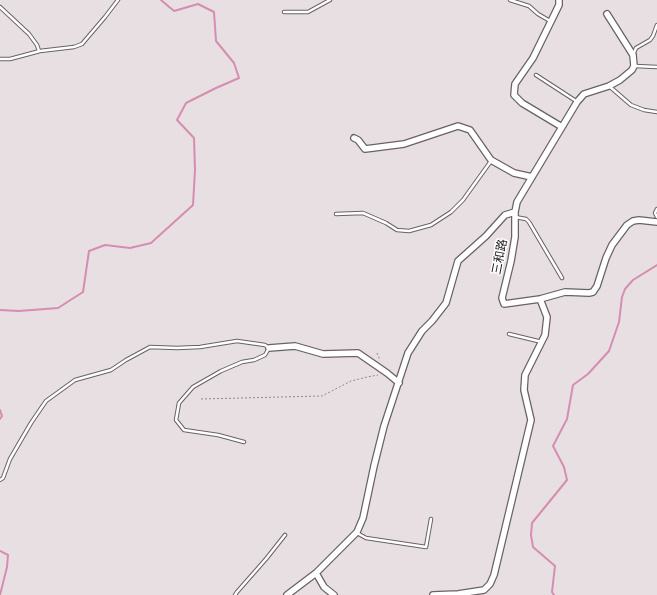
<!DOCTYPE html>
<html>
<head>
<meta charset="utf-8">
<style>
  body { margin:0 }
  canvas { display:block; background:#e8dfe3 }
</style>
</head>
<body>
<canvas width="657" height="595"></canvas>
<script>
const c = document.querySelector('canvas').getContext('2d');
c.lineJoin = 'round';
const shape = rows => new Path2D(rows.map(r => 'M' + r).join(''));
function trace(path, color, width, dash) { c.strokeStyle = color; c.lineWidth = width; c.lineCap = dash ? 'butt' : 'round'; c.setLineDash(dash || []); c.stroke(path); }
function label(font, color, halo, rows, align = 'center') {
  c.font = font + ' "Work Sans","Noto Sans TC",sans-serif'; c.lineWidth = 3; c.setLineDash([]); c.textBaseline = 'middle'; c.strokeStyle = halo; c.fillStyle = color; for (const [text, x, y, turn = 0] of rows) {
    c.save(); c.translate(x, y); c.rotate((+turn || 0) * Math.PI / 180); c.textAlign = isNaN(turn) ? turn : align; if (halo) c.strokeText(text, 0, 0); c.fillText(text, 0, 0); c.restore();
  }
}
const stream = shape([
  [0,310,19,311,58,308,83,292,89,251,105,245,130,248,151,243,193,205,195,170,194,138,177,120,186,103,216,88,239,78,234,63,216,41,214,12,198,4,174,11,161,0],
  [0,410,2,416,0,419],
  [0,551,8,555,7,567,0,595],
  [554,595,552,592,555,566,533,547,531,535,532,523,567,480,564,467,553,446,567,419,573,385,588,374,609,351,619,322,622,297,625,289,633,280,657,265]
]);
const path = shape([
  [377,353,380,360],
  [201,399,322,396,351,381,367,377,378,375]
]);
const lane = shape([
  [510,0,529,6,538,14,550,21],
  [0,7,29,34,37,45,39,51],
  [284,12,308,12,330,0],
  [633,55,636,48,650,40,653,36,657,25],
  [0,59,10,59,40,51,74,47,82,44,105,17,118,0],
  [635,66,657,67],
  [536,75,576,101],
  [609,86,631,105,644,110,657,112],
  [657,209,655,213,657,217],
  [336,214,363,213,386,223,397,230,409,231,431,225,451,212,463,200,491,161],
  [515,217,526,219,529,222,562,278],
  [509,334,542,342],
  [0,480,3,478,10,459,31,423,46,401,75,380,111,370,126,360,150,347,177,348,200,347,237,341,265,345,269,348,265,355,254,360,242,362,221,371,193,387,179,403,176,420,184,430,218,435,244,442],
  [357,533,366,538,426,547,431,519],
  [235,595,237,592,266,559,285,535]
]);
const street = shape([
  [559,0,559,5,533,58,515,84,514,95,522,103,562,127],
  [607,14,633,55,634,66,632,70,620,80,609,86,584,94,577,102,517,202,515,212,515,237,511,261,502,298,504,304,540,299,565,292,589,293,593,292,597,286,606,258,612,245,627,225,633,221,639,220,657,222],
  [354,138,358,140,365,149,373,148,404,144,458,126,470,130,491,160,514,173,532,177],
  [269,348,295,346,323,354,358,353,387,373,399,383],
  [316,573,324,587,334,595],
  [287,595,316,573,357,532,363,518,374,466,384,426,408,353,422,331,432,321,446,303,458,261,486,236,505,215,515,212],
  [433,595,458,594,484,590,490,584,494,575,531,420,524,390,525,375,545,335,547,317,540,299]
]);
const streetNames = [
  ["三和路",500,257,-79]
];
trace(stream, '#d58db0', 2);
trace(lane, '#696265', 4.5);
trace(street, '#696265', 8);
trace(path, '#8e878a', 1, [2, 2]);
trace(lane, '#fff', 2.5);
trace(street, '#fff', 5.5);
label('12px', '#181516', '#fff', streetNames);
</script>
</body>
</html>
